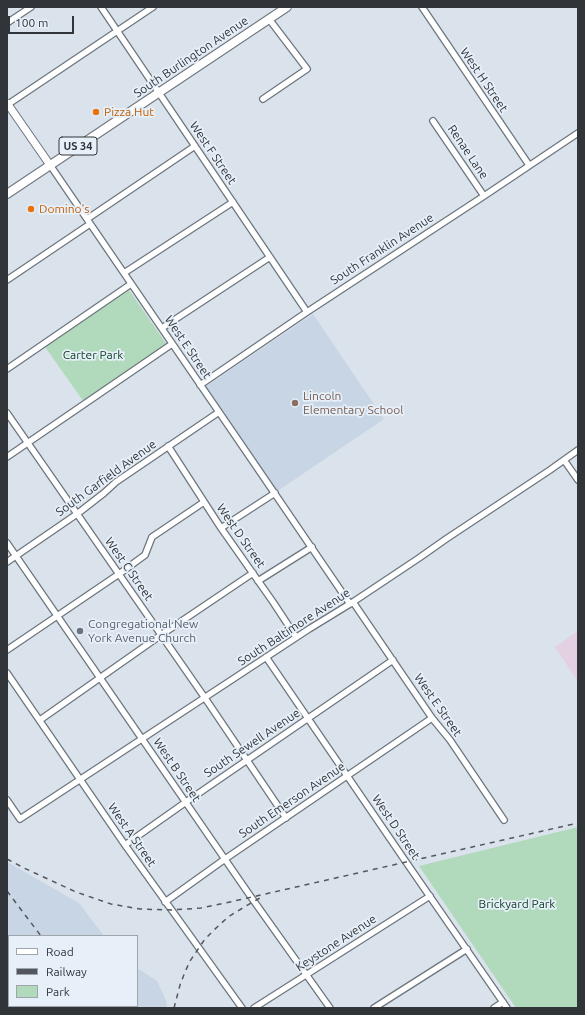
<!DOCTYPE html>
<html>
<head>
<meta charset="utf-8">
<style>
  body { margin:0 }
  #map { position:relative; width:585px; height:1015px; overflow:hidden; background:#dae2ec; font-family:Ubuntu,sans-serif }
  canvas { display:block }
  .frame { position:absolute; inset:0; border:8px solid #313438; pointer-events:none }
  .legend { position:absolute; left:8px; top:935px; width:130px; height:72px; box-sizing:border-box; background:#e7f0f9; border:1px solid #9ea5ac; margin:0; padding:5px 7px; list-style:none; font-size:12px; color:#313438 }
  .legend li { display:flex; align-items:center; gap:8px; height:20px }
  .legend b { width:20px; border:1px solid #9ea5ac }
  .scale { position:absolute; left:8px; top:16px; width:66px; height:18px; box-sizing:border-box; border:2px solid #313438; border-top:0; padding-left:5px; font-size:12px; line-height:14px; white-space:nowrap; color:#313438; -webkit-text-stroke:3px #e7f0f9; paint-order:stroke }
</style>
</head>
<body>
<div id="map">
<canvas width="585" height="1015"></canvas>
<div class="frame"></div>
<ul class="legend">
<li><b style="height:5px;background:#fff"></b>Road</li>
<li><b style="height:5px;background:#53575d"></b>Railway</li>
<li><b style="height:11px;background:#b0dabb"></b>Park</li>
</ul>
<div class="scale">100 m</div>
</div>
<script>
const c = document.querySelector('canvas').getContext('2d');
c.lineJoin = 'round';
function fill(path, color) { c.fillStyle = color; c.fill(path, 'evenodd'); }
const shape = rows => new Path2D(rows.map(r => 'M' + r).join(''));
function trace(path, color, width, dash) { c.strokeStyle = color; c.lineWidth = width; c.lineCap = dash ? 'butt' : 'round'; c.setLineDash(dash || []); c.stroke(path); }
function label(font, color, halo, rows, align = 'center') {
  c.font = font + ' Ubuntu,sans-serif'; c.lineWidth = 3.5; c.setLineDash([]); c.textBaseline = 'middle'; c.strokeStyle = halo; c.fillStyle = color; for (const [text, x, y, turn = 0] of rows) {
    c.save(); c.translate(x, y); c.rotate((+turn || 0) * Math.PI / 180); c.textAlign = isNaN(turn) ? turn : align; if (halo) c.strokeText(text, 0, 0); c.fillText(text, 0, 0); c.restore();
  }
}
const industrial = shape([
  [578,631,578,682,555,647],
  [7,969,9,971,9,1006,37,1006,39,1008,7,1008]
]);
const built = shape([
  [313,314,384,419,276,492,205,387],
  [7,862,79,903,104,936,9,936,9,969,7,966],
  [137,968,157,981,166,1000,167,1008,40,1008,39,1006,137,1006]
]);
const green = shape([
  [129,290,167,345,84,402,45,347],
  [578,827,578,1008,516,1008,419,866]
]);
const minor = shape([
  [101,7,307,312],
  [422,7,529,165],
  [7,23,31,7],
  [263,99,307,69,269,19],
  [7,105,153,7],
  [433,121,484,196],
  [50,165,258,469,350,604],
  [87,219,195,146],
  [124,273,233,202],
  [7,280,90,224],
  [162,328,270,257],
  [7,369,131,284],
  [200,385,307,312,484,196,578,133],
  [7,413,205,698,286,818],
  [168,446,221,528,273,602,296,637],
  [7,457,172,344],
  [564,460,578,480],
  [221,528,275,493],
  [7,543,251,897,330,1008],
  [7,562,77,514,104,493,116,482,219,412],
  [258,581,312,547],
  [353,602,432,718,450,740,504,820],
  [7,650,119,574,145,555,152,537,204,502],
  [266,657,406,862,507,1008],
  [7,673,125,845,242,1008],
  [40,720,161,635,253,573],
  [7,800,20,819,309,629,353,602,419,558,446,539,550,470,578,450],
  [125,845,186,802,393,660],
  [165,902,225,859,432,718],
  [254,1008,430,896],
  [374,1008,467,949],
  [494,1008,503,1002]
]);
const major = shape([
  [7,103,50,165]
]);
const highway = shape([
  [7,194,287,7]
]);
const rail = shape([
  [7,859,24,868,76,892,111,904,140,909,171,910,187,909,201,908,230,902,578,823],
  [7,891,41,936],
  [94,1006,96,1008],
  [174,1008,180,985,185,972,190,961,205,939,214,930,228,917,246,906,260,898]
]);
const markers = [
  [96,112,4,"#e8710a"],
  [31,209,4,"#e8710a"],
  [295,403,4,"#8d6e63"],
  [80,631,4,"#6b7280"]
];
const shields = [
  [78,146,38]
];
const shieldNames = [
  ["US 34",78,146]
];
const streetNames = [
  ["South Burlington Avenue",191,57,-34],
  ["West H Street",484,80,56],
  ["Renae Lane",468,152,56],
  ["West F Street",213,153,56],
  ["South Franklin Avenue",382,249,-33],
  ["West E Street",188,347,56],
  ["South Garfield Avenue",106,478,-36],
  ["West D Street",241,536,55],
  ["West C Street",129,569,55],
  ["South Baltimore Avenue",294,627,-33],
  ["West E Street",438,705,55],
  ["South Sewell Avenue",252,743,-34],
  ["West B Street",177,770,56],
  ["South Emerson Avenue",292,800,-34],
  ["West D Street",396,827,56],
  ["West A Street",132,835,55],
  ["Keystone Avenue",336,943,-33]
];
const foodNames = [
  ["Pizza Hut",104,112],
  ["Domino's",39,209]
];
const parkNames = [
  ["Carter Park",93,355],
  ["Brickyard Park",517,904]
];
const educationNames = [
  ["Lincoln",303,396],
  ["Elementary School",303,410]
];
const worshipNames = [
  ["Congregational New",88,624],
  ["York Avenue Church",88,638]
];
fill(industrial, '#e3d1e2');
fill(built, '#c8d5e5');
fill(green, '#b0dabb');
trace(minor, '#6d757d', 8);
trace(major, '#6d757d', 9);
trace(highway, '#6d757d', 10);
trace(minor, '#fff', 5.5);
trace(major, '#fff', 7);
trace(highway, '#fff', 8);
trace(rail, '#53575d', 1.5, [5, 5]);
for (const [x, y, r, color] of markers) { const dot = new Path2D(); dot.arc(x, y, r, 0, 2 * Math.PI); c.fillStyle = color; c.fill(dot); trace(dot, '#e7f0f9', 1.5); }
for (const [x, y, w] of shields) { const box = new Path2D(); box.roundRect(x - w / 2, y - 9, w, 18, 3); c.fillStyle = '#e7f0f9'; c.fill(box); trace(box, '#313438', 1); }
label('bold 11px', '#313438', null, shieldNames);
label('12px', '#313438', '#e7f0f9', streetNames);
label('12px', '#c56008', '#e7f0f9', foodNames, 'left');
label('12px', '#063a1d', '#e7f0f9', parkNames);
label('12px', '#785e54', '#e7f0f9', educationNames, 'left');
label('12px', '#5b616d', '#e7f0f9', worshipNames, 'left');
</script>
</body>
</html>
